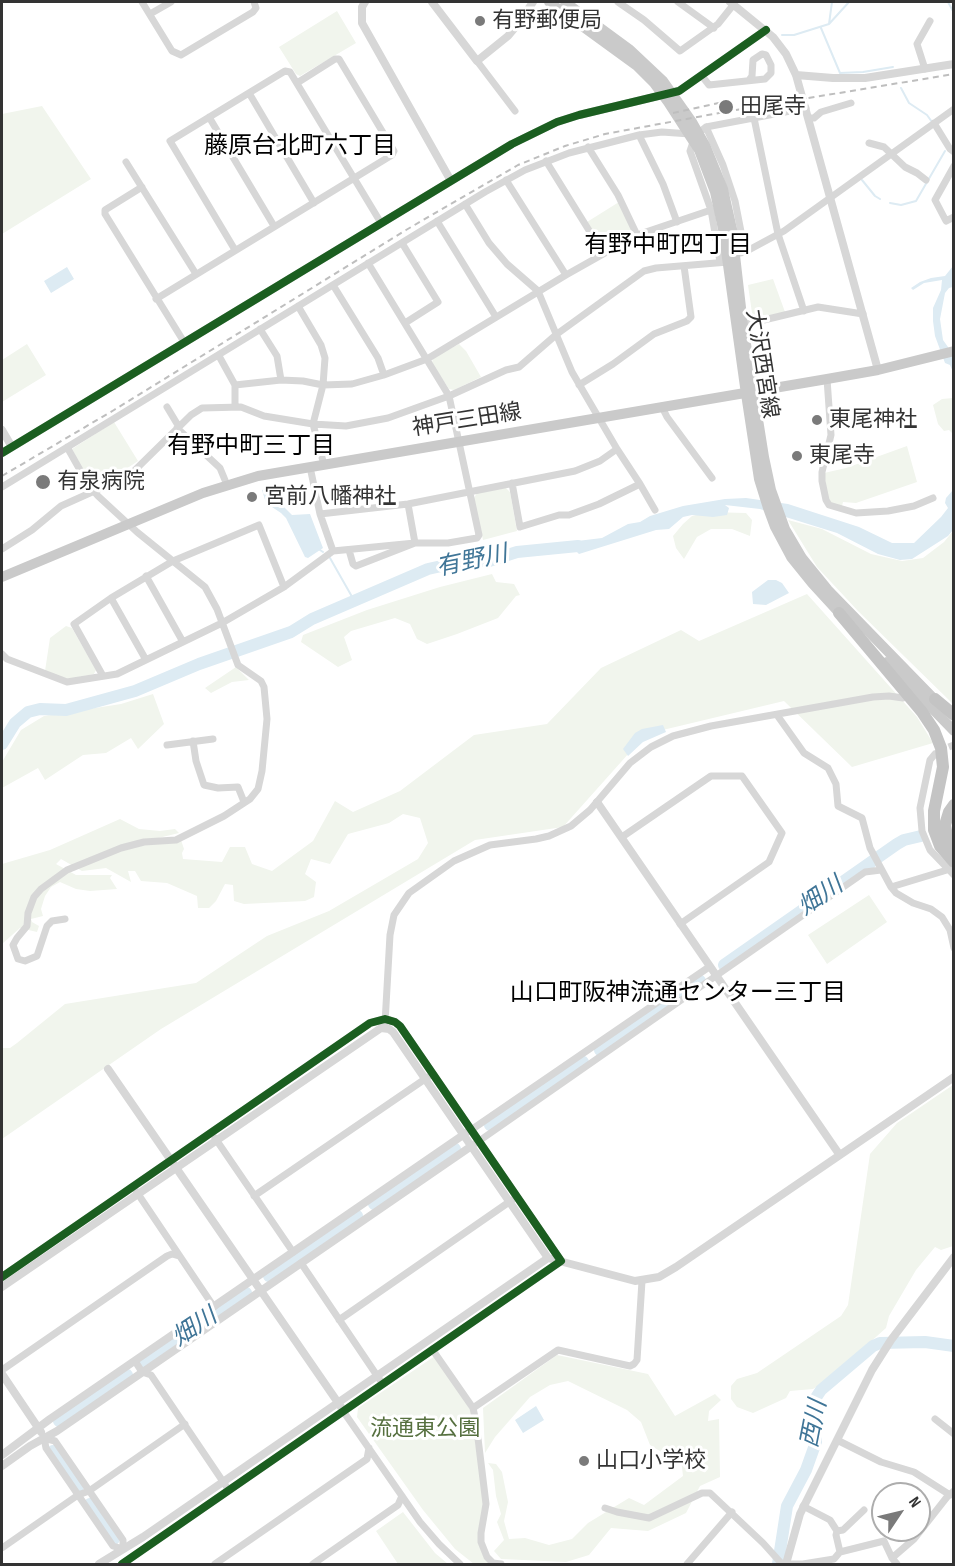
<!DOCTYPE html>
<html>
<head>
<meta charset="utf-8">
<style>
  body { margin:0 }
  #map { position:relative; width:955px; height:1566px; overflow:hidden; background:#fff; font-family:"Sofia Sans Condensed",sans-serif }
  canvas { display:block }
  .frame { position:absolute; inset:0; border:3px solid #333; pointer-events:none }
  .north { position:absolute; left:871px; top:1482px; width:60px; height:60px; box-sizing:border-box; background:#fff; border:2px solid #adadad; border-radius:50%; rotate:55deg; font-size:16px; font-weight:700; line-height:24px; text-align:center; color:#333 }
  .north::after { content:''; display:block; margin:auto; width:21px; height:27px; background:#7a7a7a; clip-path:polygon(50% 0,100% 100%,50% 72%,0 100%) }
</style>
</head>
<body>
<div id="map">
<canvas width="955" height="1566"></canvas>
<div class="frame"></div>
<div class="north">N</div>
</div>
<script>
const c = document.querySelector('canvas').getContext('2d');
c.lineJoin = 'round';
function fill(path, color) { c.fillStyle = color; c.fill(path, 'evenodd'); }
const shape = rows => new Path2D(rows.map(r => 'M' + r).join(''));
function trace(path, color, width, dash) { c.strokeStyle = color; c.lineWidth = width; c.lineCap = dash ? 'butt' : 'round'; c.setLineDash(dash || []); c.stroke(path); }
function label(font, color, halo, rows, align = 'center') {
  c.font = font + ' "Sofia Sans Condensed","Noto Sans JP",sans-serif'; c.lineWidth = 6; c.setLineDash([]); c.textBaseline = 'middle'; c.strokeStyle = halo; c.fillStyle = color; for (const [text, x, y, turn = 0] of rows) {
    c.save(); c.translate(x, y); c.rotate((+turn || 0) * Math.PI / 180); c.textAlign = isNaN(turn) ? turn : align; if (halo) c.strokeText(text, 0, 0); c.fillText(text, 0, 0); c.restore();
  }
}
const green = shape([
  [337,11,356,43,300,76,296,74,279,47],
  [42,106,91,179,2,234,2,114],
  [619,202,632,229,632,235,607,248,603,248,587,222],
  [773,279,785,312,753,320,748,285],
  [27,344,46,375,2,402,2,360],
  [459,344,466,351,481,377,454,390,449,389,432,363,433,358],
  [953,398,954,401,953,434,949,430,944,431,938,424,933,405,942,399],
  [114,422,138,461,99,487,92,485,72,449],
  [907,446,917,482,856,503,843,502,842,506,831,505,828,498,824,473,846,468],
  [505,487,510,492,517,531,483,540,474,498,477,493],
  [709,512,746,513,752,520,750,536,732,529,711,529,697,537,684,559,676,548,673,536,683,524,692,516],
  [788,520,822,529,871,554,902,561,923,558,944,542,953,531,953,704,858,611,817,567],
  [492,574,496,582,514,584,520,595,516,596,498,618,457,634,427,644,417,639,410,624,395,618,351,631,344,637,352,660,338,667,301,642,303,635,367,610,440,587],
  [807,594,917,717,933,743,852,767,784,701,646,734,563,827,475,840,161,1029,2,1139,2,1048,10,1048,17,1043,65,1004,196,983,267,936,329,911,418,859,428,843,420,818,403,814,389,823,348,834,330,864,311,859,305,874,316,882,314,897,305,901,244,904,234,901,233,885,225,884,216,901,209,908,198,908,197,896,167,883,141,881,135,871,128,871,131,882,106,868,82,871,61,859,56,864,76,875,112,875,110,878,117,889,90,891,76,889,60,882,51,887,45,896,41,909,43,916,31,919,32,922,39,926,37,932,20,928,2,944,2,864,50,850,120,819,139,829,160,831,175,829,179,833,150,840,147,844,181,840,184,849,182,853,183,859,222,862,230,847,245,847,252,864,272,871,313,841,335,801,353,812,400,791,474,735,547,724,601,668,681,630,699,641],
  [66,626,72,628,96,670,94,674,68,679,45,671,50,638],
  [236,667,249,680,232,682,211,693,205,688],
  [153,694,164,724,138,749,131,738,106,753,83,755,45,780,38,768,2,788,2,762,21,730,44,716,121,704],
  [869,895,887,922,827,964,808,935],
  [953,1085,953,1246,941,1250,935,1247,916,1270,889,1316,886,1328,829,1379,813,1389,790,1391,786,1398,753,1413,737,1407,731,1399,731,1386,737,1379,757,1373,841,1316,848,1305,870,1154,897,1123],
  [557,1355,648,1374,675,1416,715,1394,721,1400,709,1411,708,1421,719,1419,720,1477,700,1486,686,1513,648,1531,611,1528,589,1555,566,1562,501,1559,494,1551,504,1540,497,1522,501,1514,496,1496,493,1470,488,1463,496,1464,502,1472,508,1502,504,1521,509,1539,525,1538,549,1545,572,1539,588,1523,629,1498,644,1505,683,1476,681,1459,668,1456,650,1445,641,1422,627,1410,568,1381,550,1385,530,1397,495,1437,485,1453,483,1408],
  [435,1356,471,1411,484,1506,478,1533,491,1564,474,1564,455,1549,423,1510,357,1417,358,1408],
  [403,1512,435,1553,448,1564,398,1564,376,1531]
]);
const water = shape([
  [953,266,953,287,949,288,945,293,940,319,943,340,953,354,953,372,950,365,945,363,935,336,933,321,933,308,941,290,942,280,924,283,913,290,911,288,920,282,931,278,945,276],
  [67,267,74,279,51,293,44,281],
  [271,487,275,498,292,515,310,514,323,548,308,558,305,557,286,518,281,513,266,503,262,490],
  [953,490,953,530,948,536,912,559,900,560,878,554,837,533,760,509,725,505,729,508,727,515,713,517,692,515,683,517,669,529,656,530,579,554,576,551,562,551,561,543,602,538,628,524,640,522,650,516,683,506,725,499,746,498,788,504,859,527,892,543,914,543,941,517,948,508,945,503,946,498],
  [768,580,776,580,782,583,789,593,766,605,753,604,752,592],
  [663,725,666,732,643,742,628,756,623,749,635,733,642,729],
  [536,1406,544,1420,523,1433,515,1420]
]);
const stream = shape([
  [948,2,954,13],
  [829,24,849,2],
  [821,28,840,73,863,72,893,67],
  [782,35,794,35,829,24,832,2],
  [901,88,909,103,927,115,932,122],
  [862,180,875,196,880,199],
  [890,203,901,205,916,201,945,151],
  [320,550,323,552],
  [330,558,355,602]
]);
const river = shape([
  [2,744,15,723,28,712,40,709,66,710,135,691,199,664,291,632,312,619,428,569,464,561,489,561,517,552,578,546],
  [724,965,897,844,904,840,921,836],
  [600,1050,700,981],
  [490,1125,583,1062],
  [374,1204,455,1149],
  [269,1276,357,1216],
  [144,1363,246,1293],
  [59,1421,127,1375],
  [53,1451,78,1487],
  [90,1504,114,1539],
  [778,1564,787,1506,806,1470,816,1442,815,1399,821,1390,873,1346,880,1343,925,1342,954,1346]
]);
const minorTunnel = shape([
  [939,751,954,745]
]);
const minor = shape([
  [142,2,172,51,181,55,253,12,256,8,254,2],
  [618,2,644,20,680,51,718,24,734,4],
  [678,2,714,28],
  [150,14,171,2],
  [477,61,515,111],
  [925,69,917,44,930,21],
  [702,76,709,85,765,79,771,73,771,65,766,55,762,54,753,60,752,76,749,80],
  [249,93,314,203],
  [209,117,274,226],
  [754,118,778,234,804,311],
  [809,118,814,118,821,112,851,103],
  [934,123,950,149,954,152],
  [706,127,723,165,735,201,745,252],
  [639,135,663,184,677,222],
  [869,143,884,147,905,167,917,173,926,180],
  [588,147,618,195,637,235],
  [546,161,603,253],
  [126,162,196,274],
  [954,166,935,200,946,221,954,217],
  [506,180,566,275],
  [142,187,105,210,105,214,184,342],
  [465,204,489,243,507,264,538,291,572,372,617,449,640,484,655,510],
  [437,221,496,317],
  [402,243,438,302,405,323],
  [235,250,170,141,285,71,290,72,381,223],
  [735,254,745,252,784,231,954,109],
  [720,262,711,210,690,151,695,136,706,127,806,108],
  [333,285,378,358,384,375],
  [156,299,392,155,394,151,339,59,335,59,297,83],
  [298,306,321,345,325,358,323,385,313,424,324,465],
  [743,325,818,307,863,314],
  [260,329,277,356,281,380],
  [219,356,235,385],
  [827,379,831,435,822,472,822,481,826,500,829,505,856,513,888,511,914,506,933,498],
  [579,385,613,364,654,334,687,321,691,317,684,266],
  [167,407,179,427],
  [235,407,235,385,281,380,303,381,323,385,352,384,384,375,427,359,566,275,637,235,711,210],
  [662,407,667,417,712,478],
  [177,428,220,468,227,485],
  [512,483,520,527,559,515,569,515,599,504,640,484],
  [2,487,485,192,525,170,569,153,639,135,662,132,690,134],
  [320,514,408,504,575,471,600,461,617,449],
  [2,549,32,530,61,506,130,475,191,415,202,408,241,407,264,416,313,424,346,426,388,418,449,396,506,370,519,367,557,334,644,271,656,268,728,262],
  [349,550,353,564,356,566,415,543,408,504],
  [333,551,415,543,448,543,477,538,479,535,449,396,368,263],
  [146,576,183,642],
  [111,598,146,660],
  [2,654,7,659,67,682,117,674,222,623,284,587,333,551,320,514,310,467],
  [103,676,74,624,111,598,173,561,259,525,284,587],
  [777,715,804,753,828,768,836,784,838,806,862,818,870,848,891,887,896,893,913,903,931,909,942,917,950,930,954,948],
  [193,741,196,761,204,785,218,788,238,787,244,802],
  [167,745,213,739],
  [935,754,930,760,920,808,922,831,930,850,954,875],
  [622,837,711,776,742,776,782,833,769,862,680,924],
  [891,887,947,870],
  [65,919,52,921,47,926,37,956,25,961,18,959,13,945,17,938,27,926,28,913,34,897,41,889,67,870,121,848,144,842,176,840,224,816,250,799,258,789,262,771,267,719,264,687,261,681,238,665,217,609,205,587,137,532,98,496,89,486,67,447],
  [385,1023,390,935,394,915,409,893,454,861,490,845,536,839,549,836,571,826,590,810,630,763,651,747,673,736,711,726,873,697,889,696,903,698],
  [471,1130,709,967],
  [215,1138,293,1252],
  [479,1141,865,872,881,870],
  [136,1191,214,1307],
  [254,1196,428,1077],
  [301,1263,382,1383],
  [339,1320,512,1200],
  [432,1349,473,1408,476,1422,486,1504,481,1533,481,1542,487,1557,493,1563,501,1564],
  [135,1361,142,1372,151,1375,228,1489],
  [2,1370,167,1256,172,1254,179,1256],
  [473,1408,558,1350,630,1366,634,1364,637,1360,642,1281],
  [343,1411,420,1522,439,1544,460,1564],
  [935,1419,954,1434],
  [44,1438,55,1441,123,1540,123,1549,113,1546,46,1448,44,1438],
  [837,1440,881,1462,914,1472,950,1495],
  [803,1506,830,1520,837,1531,836,1535,840,1552,884,1541,892,1558],
  [605,1508,617,1512,649,1518,702,1493,710,1493,763,1543,782,1564],
  [837,1531,843,1530,864,1510],
  [2,1548,78,1495,89,1491,185,1424],
  [215,1564,367,1459,369,1448],
  [313,1564,398,1505,402,1496],
  [687,1564,732,1512],
  [789,1564,803,1564,834,1559,840,1552],
  [897,1564,892,1558,914,1539,947,1497,954,1491]
]);
const tertiary = shape([
  [365,2,362,7,362,23,451,181],
  [432,2,477,61,508,36,518,24,533,2],
  [730,2,773,37,786,54,796,75,878,370],
  [796,75,833,78,865,78,954,64],
  [2,430,12,447],
  [2,453,512,144,557,122,579,115,679,91,766,30],
  [597,802,839,1154],
  [108,1069,341,1407],
  [2,1277,370,1023,385,1019,395,1022,400,1026,561,1261,122,1564],
  [2,1287,381,1028,389,1029,393,1032,548,1258,635,1281,659,1277,676,1267,954,1077],
  [2,1374,41,1432],
  [2,1455,50,1419,466,1133],
  [2,1466,30,1446,57,1431,473,1145],
  [99,1564,143,1537,548,1258],
  [786,1564,800,1514,872,1370,891,1340,954,1257]
]);
const primary = shape([
  [549,2,637,66,654,83,668,102,699,150,715,192,723,229,746,394,759,479,768,508,775,527,791,557,812,583,845,619],
  [565,2,629,49,663,81,692,122,705,145,723,189,732,229,743,325,764,457,771,490,785,529,802,558,828,590,939,704],
  [2,577,203,493,258,476,827,379,878,370,954,351],
  [887,662,954,731]
]);
const motorway = shape([
  [839,613,922,712,934,730,941,748,943,767,934,811,934,830,940,846,954,862],
  [935,699,954,715],
  [954,805,949,812,945,825,948,841,954,850]
]);
const rail = shape([
  [747,98,773,96],
  [736,110,954,74],
  [673,113,728,101],
  [2,476,114,410,406,230,518,165,565,146,605,134,730,111]
]);
const cycleway = shape([
  [2,453,512,144,557,122,579,115,679,91,766,30],
  [2,1277,370,1023,385,1019,395,1022,400,1026,561,1261,122,1564]
]);
const markers = [
  [480,21,6,"#7a7a7a"],
  [726,107,8,"#7a7a7a"],
  [817,420,6,"#7a7a7a"],
  [797,456,6,"#7a7a7a"],
  [43,482,8,"#7a7a7a"],
  [252,497,6,"#7a7a7a"],
  [584,1461,6,"#7a7a7a"]
];
const poiNames = [
  ["有野郵便局",492,21],
  ["田尾寺",740,107],
  ["東尾神社",829,420],
  ["東尾寺",809,456],
  ["有泉病院",57,482],
  ["宮前八幡神社",264,497],
  ["山口小学校",596,1461]
];
const streetNames = [
  ["大沢西宮線",761,364,81],
  ["神戸三田線",467,421,-9]
];
const parkNames = [
  ["流通東公園",425,1429]
];
const neighbourhoodNames = [
  ["藤原台北町六丁目",300,147],
  ["有野中町四丁目",668,246],
  ["有野中町三丁目",251,447],
  ["山口町阪神流通センター三丁目",678,994]
];
const waterNames = [
  ["有野川",472,562,-12],
  ["畑川",821,897,-35],
  ["畑川",195,1328,-34],
  ["西川",815,1424,-79]
];
fill(green, '#f1f5ed');
fill(water, '#ddebf3');
trace(stream, '#ddebf3', 2);
trace(river, '#ddebf3', 12);
trace(minorTunnel, '#d6d6d6', 7, [7, 3.5]);
trace(minor, '#d7d7d7', 7);
trace(tertiary, '#d7d7d7', 8);
trace(primary, '#cacaca', 10);
trace(motorway, '#c4c4c4', 12);
trace(rail, '#bebebe', 2, [6, 4.5]);
trace(cycleway, '#1b5e20', 8);
for (const [x, y, r, color] of markers) { const dot = new Path2D(); dot.arc(x, y, r, 0, 2 * Math.PI); c.fillStyle = color; c.fill(dot); trace(dot, '#fff', 2); }
label('22px', '#333', '#fff', poiNames, 'left');
label('22px', '#333', '#fff', streetNames);
label('22px', '#56703f', '#fff', parkNames);
label('24px', '#000', '#fff', neighbourhoodNames);
label('italic 24px', '#3f7597', '#fff', waterNames);
</script>
</body>
</html>
